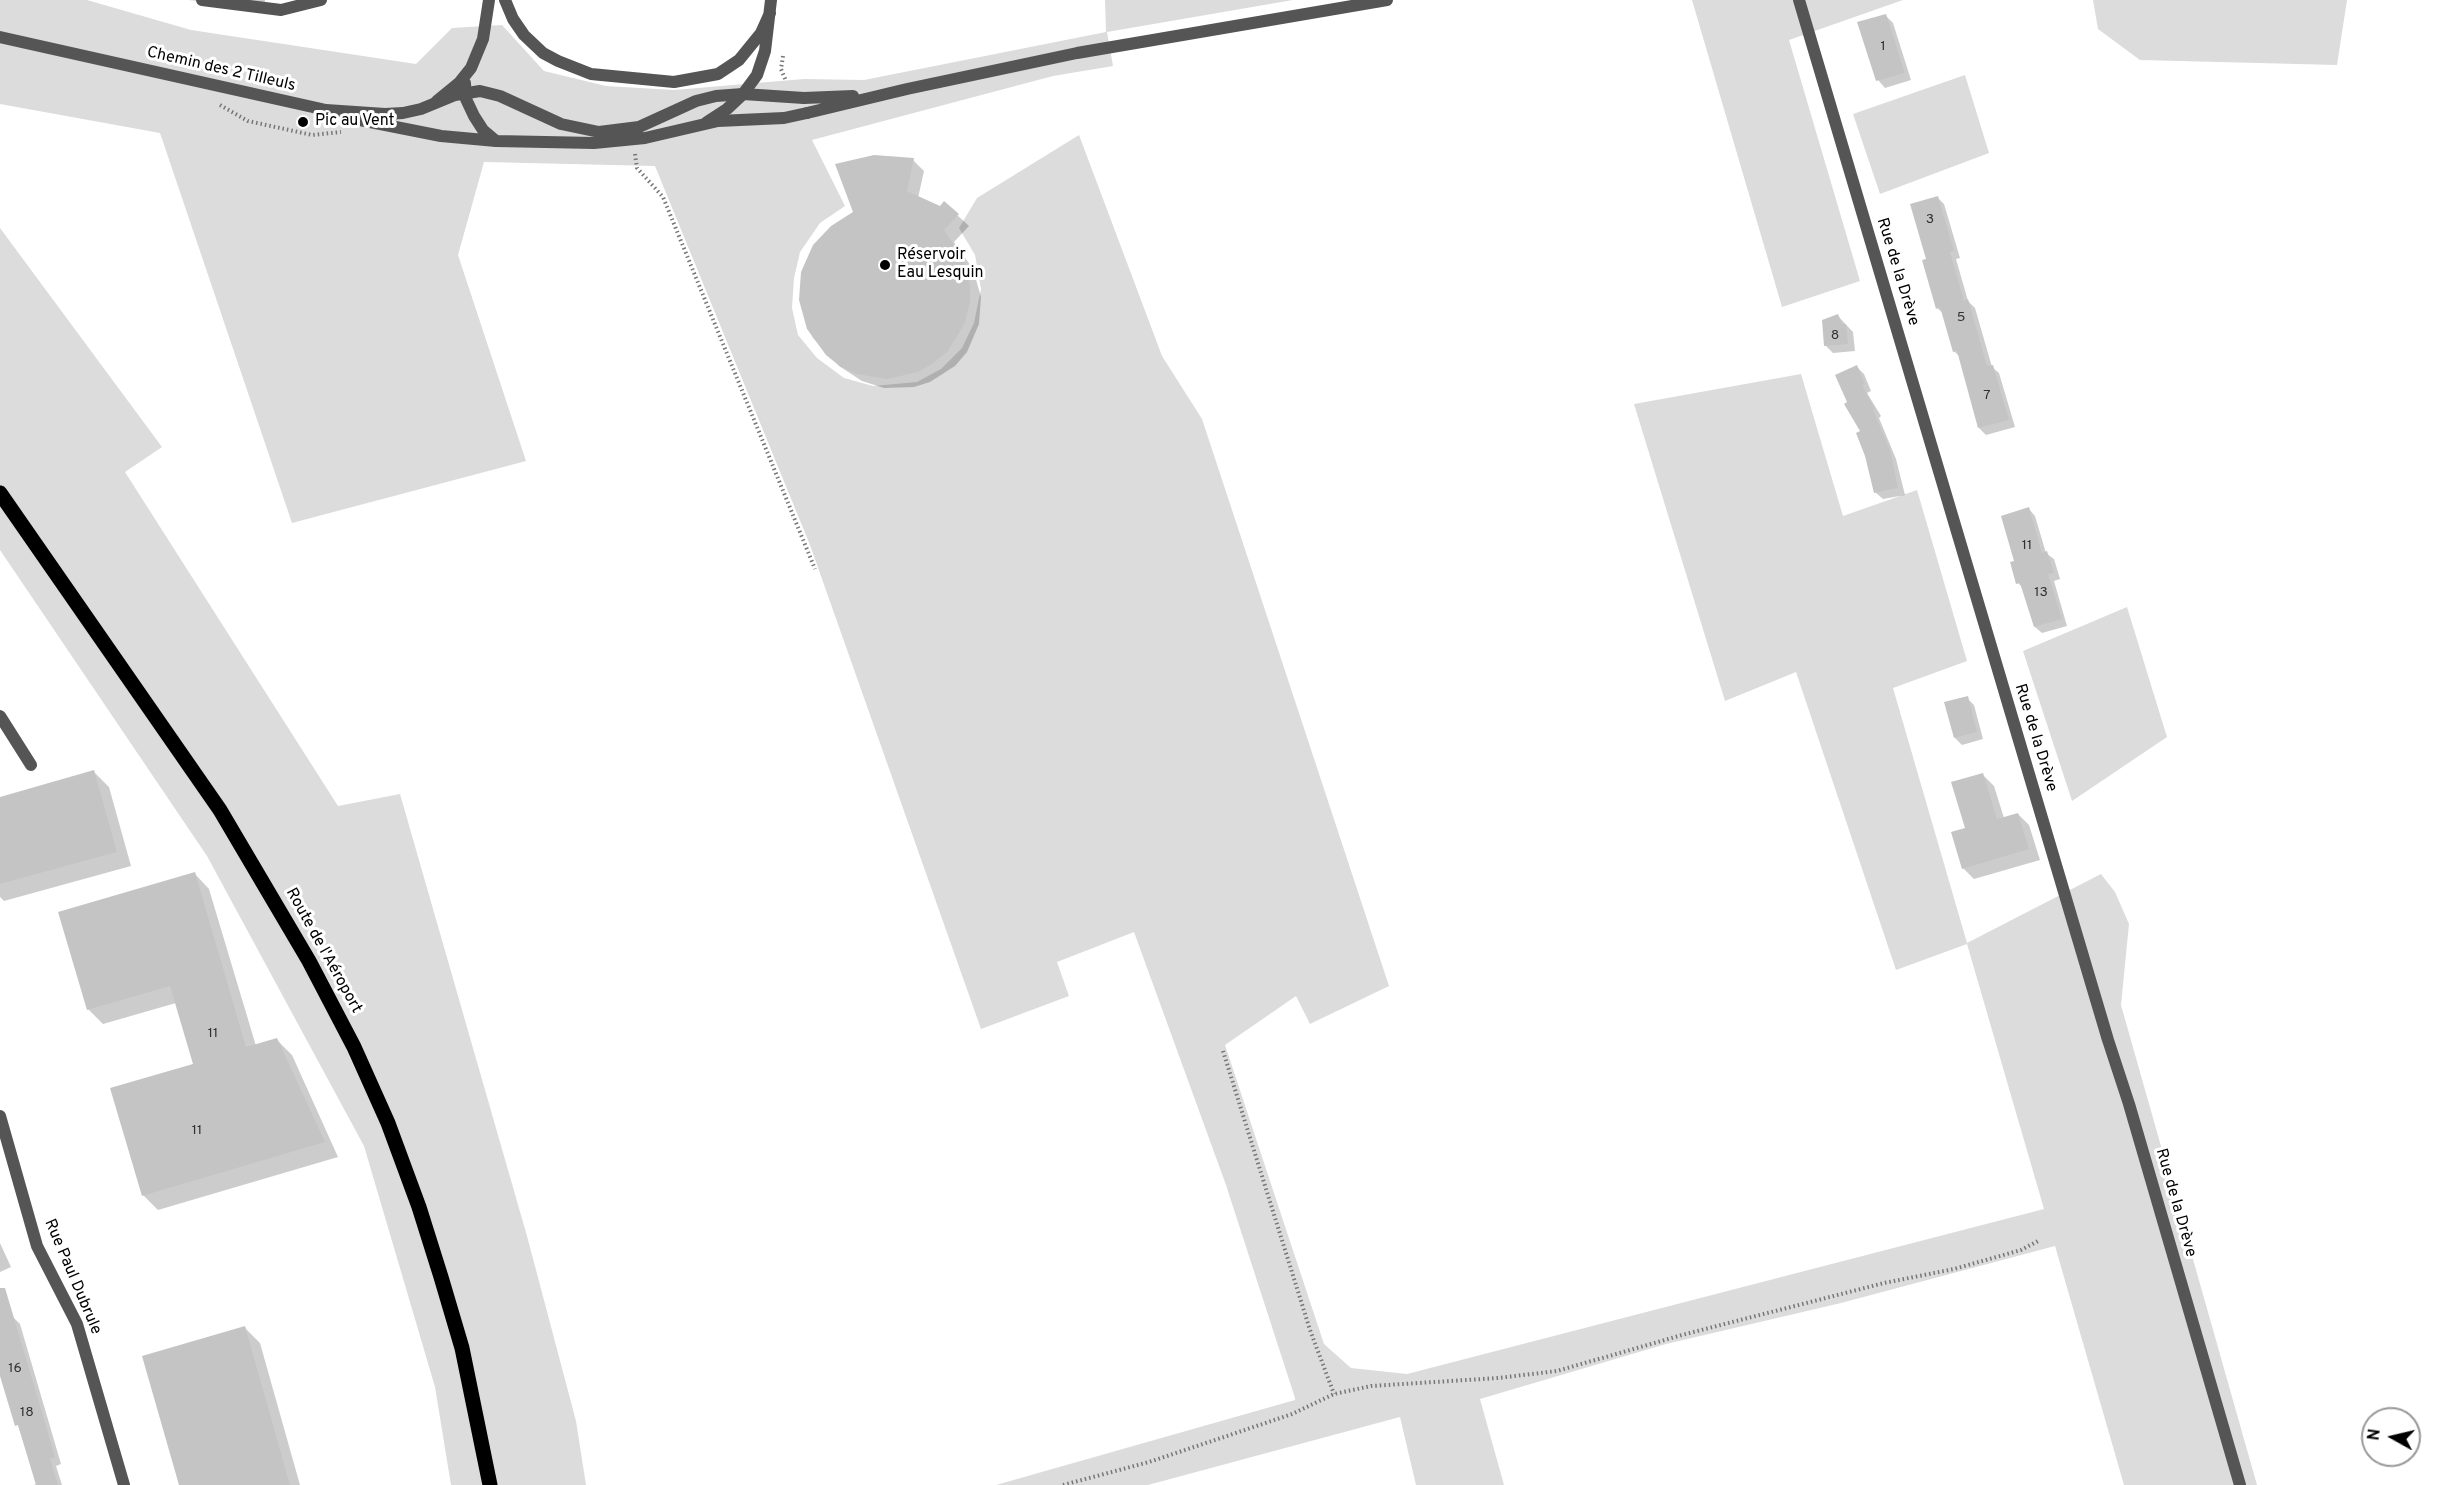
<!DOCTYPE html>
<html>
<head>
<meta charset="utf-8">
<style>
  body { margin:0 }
  #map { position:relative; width:2439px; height:1485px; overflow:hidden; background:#fff; font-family:Overpass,sans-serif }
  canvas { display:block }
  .north { position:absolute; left:2361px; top:1407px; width:60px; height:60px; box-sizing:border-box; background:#fff; border:2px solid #999; border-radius:50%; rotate:278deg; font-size:16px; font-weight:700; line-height:24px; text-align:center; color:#000 }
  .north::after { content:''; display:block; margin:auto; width:21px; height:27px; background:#000; clip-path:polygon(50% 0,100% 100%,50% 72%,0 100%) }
</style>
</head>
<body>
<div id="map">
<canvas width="2439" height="1485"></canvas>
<div class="north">N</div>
</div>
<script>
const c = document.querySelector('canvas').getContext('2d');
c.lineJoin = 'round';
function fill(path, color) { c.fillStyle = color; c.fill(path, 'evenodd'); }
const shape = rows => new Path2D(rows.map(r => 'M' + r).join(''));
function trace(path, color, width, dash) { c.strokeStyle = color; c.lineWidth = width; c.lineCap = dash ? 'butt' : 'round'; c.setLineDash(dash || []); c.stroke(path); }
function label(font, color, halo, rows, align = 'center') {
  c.font = font + ' Overpass,sans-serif'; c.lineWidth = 6; c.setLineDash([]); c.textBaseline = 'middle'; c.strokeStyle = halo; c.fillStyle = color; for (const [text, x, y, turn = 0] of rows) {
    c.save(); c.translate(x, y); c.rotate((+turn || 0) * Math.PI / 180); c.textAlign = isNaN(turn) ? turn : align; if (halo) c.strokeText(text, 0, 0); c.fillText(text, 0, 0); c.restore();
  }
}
const green = shape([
  [0,0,87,0,191,30,416,64,452,28,502,25,544,71,606,86,674,90,804,79,864,80,1106,32,1105,0,1293,0,1107,32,1113,66,1053,76,812,140,845,206,820,223,800,252,794,278,792,308,798,335,817,358,844,378,873,386,917,382,941,369,962,348,974,323,981,289,975,255,959,228,977,198,1079,135,1162,356,1202,419,1389,986,1310,1024,1296,996,1225,1045,1324,1344,1351,1368,1407,1374,2044,1209,1967,944,1896,970,1796,672,1725,701,1634,404,1801,374,1843,516,1917,490,1967,661,1893,688,1967,943,2101,874,2115,892,2129,924,2121,1005,2257,1485,2124,1485,2055,1246,1841,1303,1666,1344,1480,1399,1504,1485,1416,1485,1400,1417,1148,1485,996,1485,1295,1400,1295,1398,1226,1185,1134,932,1057,962,1069,996,981,1029,810,545,655,166,484,162,458,255,526,461,292,523,160,133,0,104],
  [1692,0,1903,0,1789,40,1860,281,1782,307],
  [2093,0,2347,0,2337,65,2140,60,2098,29],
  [1965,75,1989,153,1880,194,1853,114],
  [0,228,162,447,125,472,338,806,400,794,527,1236,576,1421,586,1485,451,1485,435,1387,364,1146,207,856,0,550],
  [2127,607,2167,737,2072,801,2023,651]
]);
const shadow = shape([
  [188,0,265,0,264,8],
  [1885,15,1893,23,1911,80,1885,88,1878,80],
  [913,160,924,171,918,198,941,207,944,203,969,226,954,242,973,269,981,297,979,324,967,352,955,366,930,382,914,387,884,388,862,381,839,366,813,338,805,321,855,212],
  [1937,197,1944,204,1960,258,1956,259,1968,301,1975,308,1992,367,1999,373,2015,427,1986,435,1979,428,1960,357,1954,351,1944,314,1937,308,1928,260],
  [1838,316,1853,332,1855,351,1833,353,1826,346],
  [1857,367,1864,374,1871,391,1867,393,1881,416,1879,418,1896,459,1905,495,1883,499,1875,492,1863,432,1849,403],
  [2029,509,2035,516,2046,553,2054,559,2060,579,2054,581,2067,626,2042,633,2035,627,2024,589,2018,583,2016,562],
  [1967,698,1974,705,1983,739,1962,745,1955,738],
  [94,772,109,787,131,866,4,901,0,897,0,798],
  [1983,775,1994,786,2004,818,2018,814,2029,825,2040,860,1974,879,1963,868,1967,829],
  [195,874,209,889,256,1046,277,1040,292,1055,338,1157,158,1210,143,1195,195,1065,176,1003,103,1024,88,1009],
  [0,1243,11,1267,0,1272],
  [12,1316,20,1324,61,1464,56,1466,62,1485,33,1485,37,1484,0,1370,0,1320],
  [245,1328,260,1343,300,1485,180,1485]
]);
const building = shape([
  [1886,14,1905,73,1876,81,1857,22],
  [874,155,914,158,907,191,940,206,944,201,959,214,944,230,962,256,970,285,970,302,965,323,948,351,932,364,918,372,887,379,857,374,841,367,826,355,807,329,799,300,801,272,813,245,831,226,853,212,835,164],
  [1938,196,1954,251,1950,252,1964,301,1968,299,1987,366,1993,365,2009,420,1978,428,1957,351,1953,352,1940,307,1936,309,1922,260,1926,259,1910,204],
  [1838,314,1842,324,1846,324,1848,344,1824,346,1822,320],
  [1857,365,1865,384,1862,385,1875,409,1873,410,1890,450,1898,488,1874,493,1865,456,1856,433,1860,431,1844,404,1847,402,1835,375],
  [2029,507,2042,553,2047,551,2054,573,2048,574,2062,619,2034,627,2020,583,2016,584,2010,562,2014,561,2001,516],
  [1968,696,1977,732,1954,738,1944,702],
  [94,770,117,852,0,884,0,797],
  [1983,773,1997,819,2018,813,2029,849,1962,869,1951,832,1965,828,1951,782],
  [195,872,246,1047,277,1038,325,1142,142,1196,110,1088,193,1064,170,986,87,1010,58,912],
  [0,1288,5,1288,36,1392,55,1457,50,1459,58,1485,36,1485,18,1425,15,1426,0,1376],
  [245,1326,290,1485,179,1485,142,1356]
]);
const path = shape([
  [783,56,781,69,786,81],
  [220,105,248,121,312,135,341,132],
  [635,154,637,168,663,197,815,569],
  [1223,1051,1310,1330,1334,1394],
  [1063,1485,1149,1462,1221,1438,1292,1414,1334,1394,1371,1386,1498,1378,1557,1371,1682,1335,1884,1283,1954,1269,2021,1250,2038,1241]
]);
const service = shape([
  [202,0,281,10,321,0],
  [0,716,31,765]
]);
const minor = shape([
  [505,0,513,19,524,35,543,53,558,61,591,74,674,82,718,74,739,60,761,33,770,13],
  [1799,0,2108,1040,2129,1104,2240,1485],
  [465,83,466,99,474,116,483,130,496,141],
  [804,98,853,96],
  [437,101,459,83,471,68,483,39,489,0],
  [807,113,907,89,1077,53,1387,0],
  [707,122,727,109,743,94,757,75,765,51,771,0],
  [0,1116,37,1246,77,1324,124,1485]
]);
const tertiary = shape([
  [0,37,326,110,385,114,403,113,421,109,455,95,480,91,500,96,561,124,599,132,639,127,696,101,716,96,743,94,804,98],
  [350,118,441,136,496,141,594,143,645,138,718,121,784,118,807,113]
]);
const primary = shape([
  [0,493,220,810,309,961,354,1047,388,1123,419,1207,441,1277,462,1348,490,1485]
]);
const markers = [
  [303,122,6,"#000"],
  [885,265,6,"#000"]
];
const numberNames = [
  ["1",1883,47],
  ["3",1930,220],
  ["5",1961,318],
  ["8",1835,336],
  ["7",1987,396],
  ["11",2027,546],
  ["13",2041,593],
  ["11",213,1034],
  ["11",197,1131],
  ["16",15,1369],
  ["18",27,1413]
];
const streetNames = [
  ["Chemin des 2 Tilleuls",221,70,13],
  ["Rue de la Drève",1897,272,73],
  ["Rue de la Drève",2035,738,73],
  ["Route de l'Aéroport",323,951,61],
  ["Rue de la Drève",2175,1203,74],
  ["Rue Paul Dubrule",72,1277,67]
];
const poiNames = [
  ["Pic au Vent",315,122],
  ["Réservoir",897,256],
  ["Eau Lesquin",897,274]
];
fill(green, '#dcdcdc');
fill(shadow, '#0003');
fill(building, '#c4c4c4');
trace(primary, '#dbdbdb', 18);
trace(path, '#777', 4, [1.5, 3]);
trace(service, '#555', 12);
trace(minor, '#555', 12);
trace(tertiary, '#555', 12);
trace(primary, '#000', 15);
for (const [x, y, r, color] of markers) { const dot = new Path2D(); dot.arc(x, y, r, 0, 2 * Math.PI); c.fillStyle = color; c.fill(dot); trace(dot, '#fff', 2); }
label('14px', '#313131', null, numberNames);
label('16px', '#000', '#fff', streetNames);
label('16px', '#000', '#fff', poiNames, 'left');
</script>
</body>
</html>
